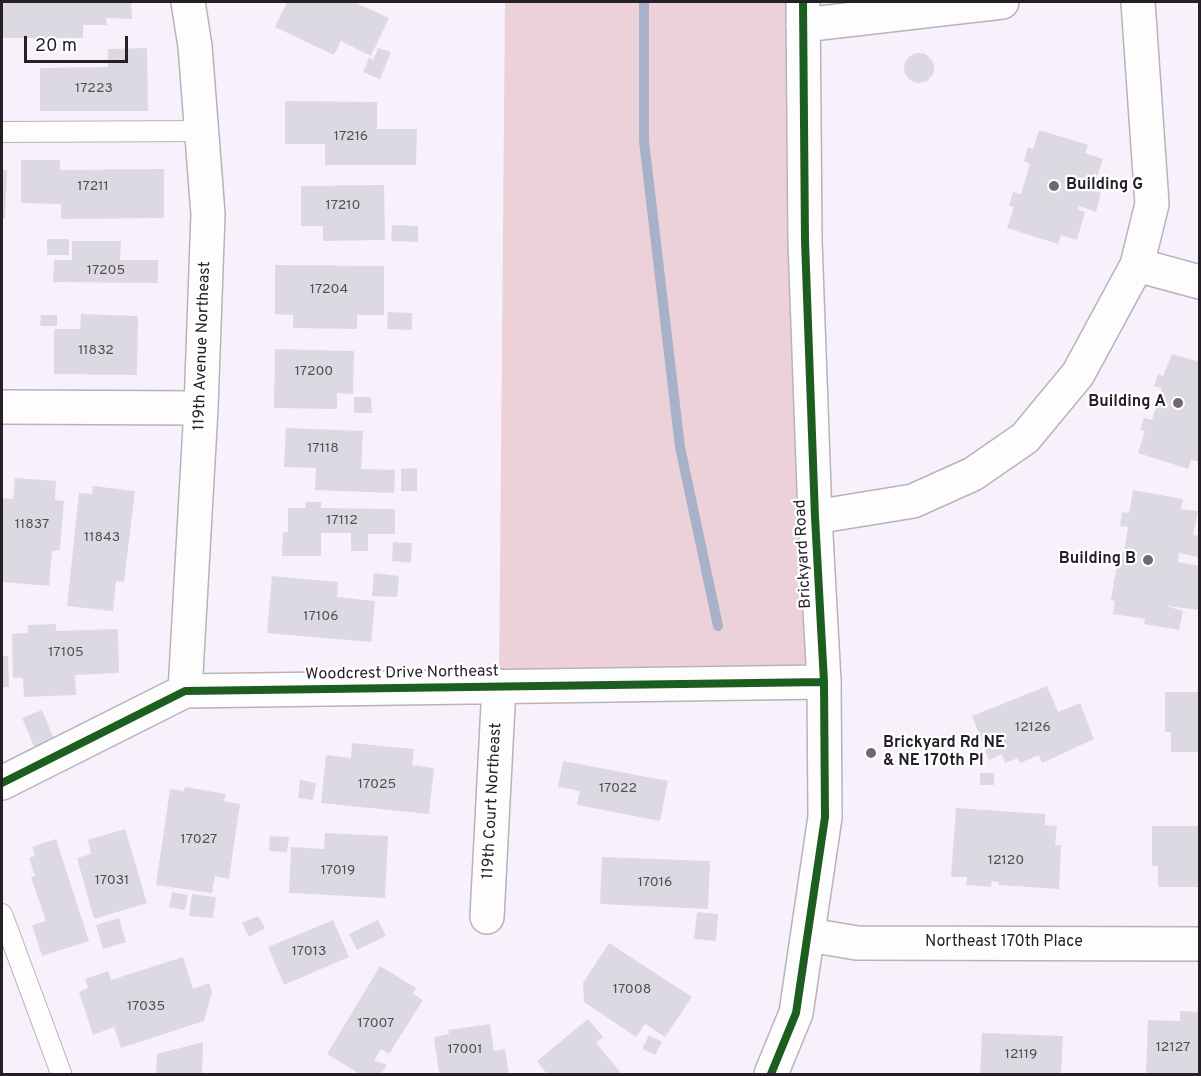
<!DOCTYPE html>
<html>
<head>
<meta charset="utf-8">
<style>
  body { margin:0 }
  #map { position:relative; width:1201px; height:1076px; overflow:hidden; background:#f8f1fb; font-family:Overpass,sans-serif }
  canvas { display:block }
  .frame { position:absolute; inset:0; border:3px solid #251f27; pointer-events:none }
  .scale { position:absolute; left:24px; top:36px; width:104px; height:27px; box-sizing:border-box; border:3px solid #251f27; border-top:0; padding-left:8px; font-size:18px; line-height:21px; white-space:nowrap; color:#251f27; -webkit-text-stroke:4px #fff; paint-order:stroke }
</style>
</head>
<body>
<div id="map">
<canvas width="1201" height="1076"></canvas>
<div class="frame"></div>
<div class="scale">20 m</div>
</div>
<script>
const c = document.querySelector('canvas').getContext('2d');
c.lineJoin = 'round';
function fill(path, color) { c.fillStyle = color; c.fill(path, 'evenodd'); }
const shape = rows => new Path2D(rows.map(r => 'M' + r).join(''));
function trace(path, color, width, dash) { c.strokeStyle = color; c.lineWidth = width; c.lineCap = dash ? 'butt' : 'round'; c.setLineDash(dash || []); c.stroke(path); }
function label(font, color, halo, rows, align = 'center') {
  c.font = font + ' Overpass,sans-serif'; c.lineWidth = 4.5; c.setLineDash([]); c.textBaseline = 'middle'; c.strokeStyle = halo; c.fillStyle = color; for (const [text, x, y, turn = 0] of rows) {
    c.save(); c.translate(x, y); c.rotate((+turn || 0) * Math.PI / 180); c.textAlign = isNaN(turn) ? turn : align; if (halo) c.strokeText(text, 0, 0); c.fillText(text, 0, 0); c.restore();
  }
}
const forest = shape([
  [505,2,803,2,824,682,499,686]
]);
const stream = shape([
  [644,2,644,141,680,447,718,626]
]);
const building = shape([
  [2,2,131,2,132,19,106,18,107,25,83,25,83,38,2,38],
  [287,2,354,2,389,18,371,56,341,41,334,55,275,27],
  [147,48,148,111,40,111,40,68,108,67,108,49],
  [378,48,391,52,380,79,363,72,369,58,373,60],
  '904 68a15 15 0 1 1 30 0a15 15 0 1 1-30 0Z',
  [285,101,377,102,377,129,417,129,416,165,325,165,325,144,285,144],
  [1039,130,1088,145,1085,153,1103,159,1094,187,1086,185,1085,188,1101,193,1096,212,1079,206,1078,210,1085,212,1077,240,1061,235,1058,244,1007,228,1014,207,1009,206,1013,192,1021,194,1030,164,1024,161,1028,147,1033,149],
  [21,160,60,160,60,170,164,169,164,218,61,219,61,204,21,203],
  [2,170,7,170,5,219,2,219],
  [384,185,385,240,323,241,323,226,301,226,301,186],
  [392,225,418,226,418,242,391,241],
  [47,239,69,239,69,255,47,255],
  [72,241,121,241,120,260,158,260,158,283,53,282,54,260,72,260],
  [275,265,384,266,384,315,357,315,357,329,293,328,293,315,275,314],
  [388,312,412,313,412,330,387,329],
  [81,314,138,316,137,375,54,374,54,329,80,329],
  [41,315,57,315,57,326,40,326],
  [275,349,354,351,353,394,337,393,337,409,274,408],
  [1172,354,1200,362,1200,462,1191,460,1188,469,1138,453,1145,431,1140,430,1144,418,1152,420,1162,388,1154,386,1158,374,1163,376],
  [354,397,371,397,372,413,354,413],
  [286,428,363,431,361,469,395,470,394,493,315,490,316,468,284,467],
  [417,468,417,491,401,491,401,469],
  [15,478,56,481,55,500,64,501,60,550,52,551,49,586,2,582,2,498,13,499],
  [93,486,135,491,124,582,116,581,113,611,67,606,79,493,92,494],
  [1133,490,1183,499,1181,509,1198,511,1193,535,1200,536,1198,557,1179,553,1178,562,1200,566,1200,610,1166,606,1183,611,1179,630,1144,624,1145,619,1113,614,1115,601,1111,600,1119,552,1124,553,1128,527,1120,526,1122,512,1129,513],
  [305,502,321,502,321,508,395,509,395,534,368,534,368,551,351,551,351,533,321,533,321,556,282,556,283,532,288,532,288,508,306,508],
  [393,542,412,543,411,563,392,561],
  [374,573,399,576,397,597,372,596],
  [272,576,338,582,337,597,375,601,371,642,267,633],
  [56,624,56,631,118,629,119,673,75,675,76,695,24,697,23,678,13,678,12,634,28,633,28,625],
  [2,656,8,656,9,687,2,687],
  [1047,686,1058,712,1080,703,1094,739,1042,763,1039,755,1020,763,1018,758,1005,763,1002,754,989,760,972,716],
  [1165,692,1200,692,1200,752,1171,752,1171,732,1165,732],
  [42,710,55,741,35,749,22,718],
  [352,743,414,749,412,765,434,768,429,814,321,803,326,755,351,758],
  [563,761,668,781,660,821,577,805,580,791,558,787],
  [980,773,994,773,994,785,980,785],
  [300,780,316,783,313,800,298,798],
  [185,787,226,794,224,801,240,804,229,879,215,876,212,893,156,885,170,789,184,791],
  [956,808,1045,814,1045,825,1057,826,1055,845,1061,845,1059,889,999,885,999,882,992,881,991,887,966,885,967,877,951,877],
  [1152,826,1200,826,1200,887,1158,887,1158,866,1152,866],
  [125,829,147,903,94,919,77,858,91,854,88,840],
  [325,833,388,836,385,898,289,893,291,847,324,849],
  [270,836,289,837,287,852,269,851],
  [56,839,89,941,42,956,32,925,46,921,31,877,35,876,29,858,35,856,32,847],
  [602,857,710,861,708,909,600,904],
  [172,892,188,895,185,910,169,907],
  [192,894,216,897,213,918,189,916],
  [697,912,718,914,716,941,694,939],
  [258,916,265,928,249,937,242,923],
  [119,918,126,942,103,949,96,925],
  [333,920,349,957,284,985,268,947],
  [378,920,386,936,357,950,349,934],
  [609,943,692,997,665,1037,645,1024,636,1037,584,1002,583,983],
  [183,957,193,989,209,983,212,992,204,1021,121,1048,114,1027,93,1035,79,992,88,988,85,979,108,971,111,980],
  [380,966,416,988,413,994,423,1000,389,1054,381,1049,374,1060,387,1065,381,1074,360,1074,327,1054],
  [1180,1011,1200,1012,1200,1074,1146,1074,1148,1020,1180,1021],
  [588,1019,603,1037,596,1043,622,1074,547,1074,537,1061],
  [490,1024,494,1051,505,1049,509,1074,439,1074,434,1037,449,1034,448,1030],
  [982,1033,1063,1036,1061,1074,980,1074],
  [649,1035,662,1042,655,1055,642,1049],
  [203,1042,202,1074,156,1074,157,1054]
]);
const service = shape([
  [2,132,202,131],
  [2,914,61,1073]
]);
const minor = shape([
  [803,25,1002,2],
  [1137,265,1200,282],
  [2,407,201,408],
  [815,517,913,501,973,474,1025,438,1078,374,1137,265,1152,204,1138,2],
  [185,691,201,408,208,214,195,46,188,2],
  [2,783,185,691,824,682],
  [487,917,499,686],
  [809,935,857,943,1200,944]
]);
const tertiary = shape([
  [771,1074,796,1013,825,817,824,682,815,517,805,241,803,2]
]);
const cycleway = shape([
  [2,783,185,691,824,682],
  [771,1074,796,1013,825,817,824,682,815,517,805,241,803,2]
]);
const markers = [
  [1054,186,6,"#6f6871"],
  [1178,403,6,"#6f6871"],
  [1148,560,6,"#6f6871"],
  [871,753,6,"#6f6871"]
];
const numberNames = [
  ["17223",94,89],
  ["17216",351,137],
  ["17211",93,187],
  ["17210",343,206],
  ["17205",106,271],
  ["17204",329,290],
  ["11832",96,351],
  ["17200",314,372],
  ["17118",323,449],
  ["17112",342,521],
  ["11837",32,525],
  ["11843",102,538],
  ["17106",321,617],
  ["17105",66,653],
  ["12126",1033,728],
  ["17025",377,785],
  ["17022",618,789],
  ["17027",199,840],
  ["12120",1006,861],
  ["17019",338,871],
  ["17031",112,881],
  ["17016",655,883],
  ["17013",309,952],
  ["17008",632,990],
  ["17035",146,1007],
  ["17007",376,1024],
  ["12127",1173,1048],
  ["17001",465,1050],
  ["12119",1021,1055]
];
const poiNames = [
  ["Building G",1066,186],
  ["Building A",1166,403,"right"],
  ["Building B",1136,560,"right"],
  ["Brickyard Rd NE",883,744],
  ["& NE 170th Pl",883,762]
];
const streetNames = [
  ["119th Avenue Northeast",203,346,-88],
  ["Brickyard Road",804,554,-93],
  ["Woodcrest Drive Northeast",402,674,-1],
  ["119th Court Northeast",493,801,-87],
  ["Northeast 170th Place",1004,943]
];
fill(forest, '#ecd1d8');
trace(stream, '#a8b1ca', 10);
fill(building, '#ddd9e2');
trace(service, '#b8b2bb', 22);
trace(minor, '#b8b2bb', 36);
trace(tertiary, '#b8b2bb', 36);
trace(service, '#fefdfe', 20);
trace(minor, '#fefdfe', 33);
trace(tertiary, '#fefdfe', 33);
trace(cycleway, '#1b5e20', 8);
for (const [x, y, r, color] of markers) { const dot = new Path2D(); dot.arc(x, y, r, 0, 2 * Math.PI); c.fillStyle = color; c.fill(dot); trace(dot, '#fff', 2); }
label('14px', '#534e56', null, numberNames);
label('bold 16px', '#251f27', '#fff', poiNames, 'left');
label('16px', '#251f27', '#fff', streetNames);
</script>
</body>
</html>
